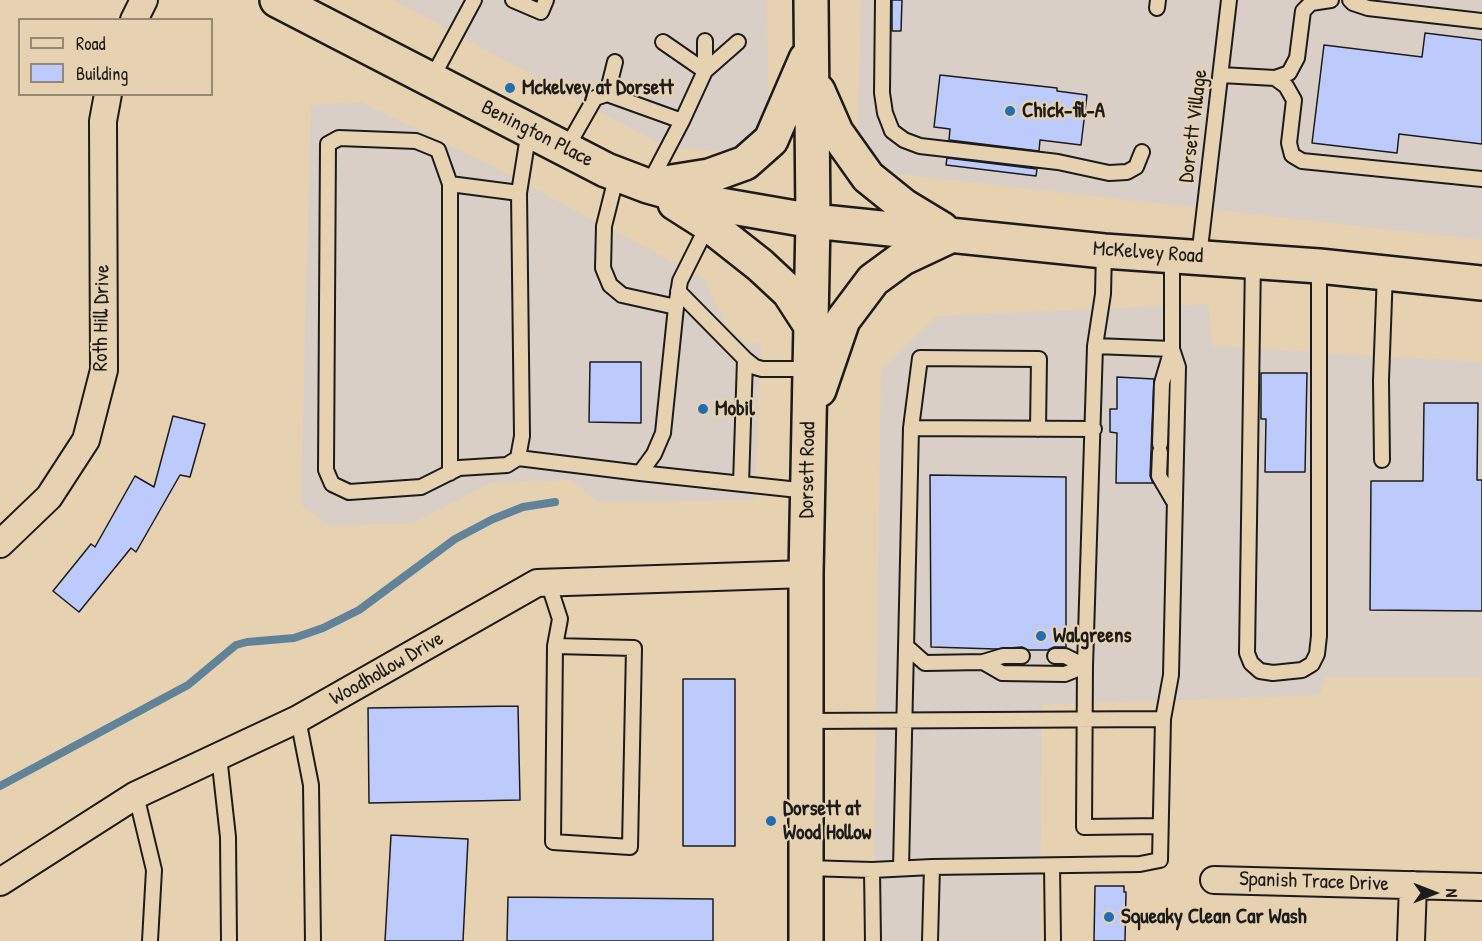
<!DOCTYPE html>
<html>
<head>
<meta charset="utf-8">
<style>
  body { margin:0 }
  #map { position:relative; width:1482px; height:941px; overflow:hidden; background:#e6d1b0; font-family:"Patrick Hand",sans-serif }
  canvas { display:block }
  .legend { position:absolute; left:18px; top:18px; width:195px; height:78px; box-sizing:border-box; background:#e6d1b0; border:2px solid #958975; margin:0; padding:8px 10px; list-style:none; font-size:18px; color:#1c1c1c }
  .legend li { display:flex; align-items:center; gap:12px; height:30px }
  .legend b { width:30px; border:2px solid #958975 }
  .north { position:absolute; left:1404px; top:863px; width:60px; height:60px; -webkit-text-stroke:4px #e6d1b0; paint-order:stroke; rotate:90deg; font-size:16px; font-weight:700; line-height:24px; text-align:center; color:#1c1c1c }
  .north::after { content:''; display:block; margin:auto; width:21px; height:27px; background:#1c1c1c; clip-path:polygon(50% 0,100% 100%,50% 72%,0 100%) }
</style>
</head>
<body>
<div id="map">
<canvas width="1482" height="941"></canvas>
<ul class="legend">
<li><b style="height:8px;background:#e6d1b0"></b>Road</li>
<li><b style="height:16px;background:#bdcbfc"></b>Building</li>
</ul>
<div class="north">N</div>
</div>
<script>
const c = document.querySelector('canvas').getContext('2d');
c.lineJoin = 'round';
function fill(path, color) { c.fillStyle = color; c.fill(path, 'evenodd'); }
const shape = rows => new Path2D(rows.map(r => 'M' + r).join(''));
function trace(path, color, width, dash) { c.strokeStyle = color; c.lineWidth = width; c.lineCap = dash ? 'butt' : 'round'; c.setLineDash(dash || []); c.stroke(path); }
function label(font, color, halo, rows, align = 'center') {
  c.font = font + ' "Patrick Hand",sans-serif'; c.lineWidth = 4.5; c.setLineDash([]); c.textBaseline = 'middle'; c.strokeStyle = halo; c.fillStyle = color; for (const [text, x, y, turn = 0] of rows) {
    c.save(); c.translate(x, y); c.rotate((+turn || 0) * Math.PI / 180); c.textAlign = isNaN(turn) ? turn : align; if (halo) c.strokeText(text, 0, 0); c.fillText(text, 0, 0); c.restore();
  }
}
const built = shape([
  [394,0,767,0,769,153,667,148],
  [861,0,1482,0,1482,240,889,173,858,136],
  [361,102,490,165,703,278,728,328,747,344,761,343,755,500,598,502,572,480,491,483,413,523,329,526,301,504,311,105],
  [1208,304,1213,346,1482,362,1482,677,1327,677,1319,695,1042,705,1040,941,873,941,881,370,937,316]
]);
const stream = shape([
  [0,786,188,685,236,645,247,642,294,638,323,628,359,610,455,539,493,519,523,507,555,502]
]);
const building = shape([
  [892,0,902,0,901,31,892,31,892,0],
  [1425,33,1482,40,1482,144,1399,134,1397,153,1312,143,1324,45,1422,57,1425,33],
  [940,75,1057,88,1057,91,1087,95,1081,145,1040,140,1039,151,949,140,950,129,934,127,940,75],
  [947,158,1037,169,1036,176,946,165,947,158],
  [590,362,641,362,641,423,589,422,590,362],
  [1261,373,1307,373,1305,472,1265,472,1266,419,1261,419,1261,373],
  [1117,377,1154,379,1150,476,1153,483,1116,483,1117,433,1110,432,1110,409,1117,409,1117,377],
  [1424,403,1478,403,1477,480,1482,480,1482,611,1370,610,1371,481,1423,481,1424,403],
  [173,416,205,424,190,477,180,475,136,552,131,548,79,612,53,591,91,544,95,547,135,476,154,487,173,416],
  [930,475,1066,477,1066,647,1054,647,1048,650,1028,650,1022,647,996,649,931,647,930,475],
  [683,679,735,679,735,846,683,846,683,679],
  [518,706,520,800,369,803,368,708,518,706],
  [391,835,468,839,463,941,385,941,391,835],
  [1095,886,1124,886,1124,892,1126,892,1125,941,1094,941,1095,886],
  [508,897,713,899,713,941,507,941,508,897]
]);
const lane = shape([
  [513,0,541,12,546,0],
  [883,0,882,93,885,113,892,131,904,140,920,146,1058,162,1109,173,1127,172,1136,167,1142,152],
  [1350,0,1353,3,1368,8,1482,21],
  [1157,8,1158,0],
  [663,42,705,71,738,42],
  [1221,75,1275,78,1289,73,1297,58,1303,11,1311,3,1331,0],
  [1275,78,1286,86,1294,100,1289,143,1292,155,1302,161,1482,179],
  [431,80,474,0],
  [607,94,615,62],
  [566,149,595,98,607,94,682,121],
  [617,174,604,226,603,268,610,285,622,295,676,307],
  [650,182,682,121,705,71,705,41],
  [450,184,450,473],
  [519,193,450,184,438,150,416,141,339,138,328,144,326,470,332,484,349,492,421,487,459,468,507,465,518,458,522,436,519,193,529,130],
  [1104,251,1103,294,1095,346,1172,349],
  [1199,257,1229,0],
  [1253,261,1247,653,1251,663,1260,671,1273,673,1302,670,1312,664,1317,654,1319,636,1319,266],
  [678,291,745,359,755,367,762,369,810,369],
  [1095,346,1085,666,1084,827,1159,826],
  [911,428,920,358,1039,359,1038,429],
  [1160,444,1162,383,1172,349,1172,255],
  [1160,452,1159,476,1173,500],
  [518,458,640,473,654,454,663,433,676,307,680,281,708,225],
  [1382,460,1381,380,1385,272],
  [640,473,808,491],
  [741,484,745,359],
  [548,582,560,619,555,646,634,648,630,847,553,842,555,646],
  [907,647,925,663,983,662,1003,656,1022,656],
  [1055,656,1065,656,1085,666],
  [983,662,1002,673,1065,674,1085,666],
  [298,719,311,785,313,941],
  [807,721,1163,719],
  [219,756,228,837,229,941],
  [136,795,154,870,150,941],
  [1052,866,1053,941],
  [932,867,1140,864,1160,860,1163,719,1171,675,1178,367,1172,349],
  [807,868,872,870,932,867,930,941],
  [901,868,911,428,1094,429],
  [872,870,873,941]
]);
const street = shape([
  [134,20,144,0],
  [0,544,49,497,86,440,104,370,103,121,108,94],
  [1214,880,1482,887],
  [0,882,136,795,298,719,537,583,806,574],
  [1411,941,1413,885]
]);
const secondary = shape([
  [277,0,606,170,648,186,709,203,813,221,1104,251,1319,266,1482,283],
  [818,91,836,132,868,177,904,206,942,229],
  [659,184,709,176,745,163,771,140,806,59],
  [675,203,708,224,760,265,789,292,811,326],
  [819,390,843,320,873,280,903,258,952,235],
  [806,941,806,574,813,221,811,0]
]);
const markers = [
  [510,88,6,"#1f6fb2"],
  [1010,111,6,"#1f6fb2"],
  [703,409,6,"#1f6fb2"],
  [1041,636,6,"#1f6fb2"],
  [771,821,6,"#1f6fb2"],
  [1109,917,6,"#1f6fb2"]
];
const poiNames = [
  ["Mckelvey at Dorsett",522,88],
  ["Chick-fil-A",1022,111],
  ["Mobil",715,409],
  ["Walgreens",1053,636],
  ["Dorsett at",783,809],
  ["Wood Hollow",783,833],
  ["Squeaky Clean Car Wash",1121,917]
];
const streetNames = [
  ["Dorsett Village",1194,126,-83],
  ["Benington Place",537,134,27],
  ["McKelvey Road",1148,253,4],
  ["Roth Hill Drive",102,318,-89],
  ["Dorsett Road",808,470,-89],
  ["Woodhollow Drive",387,669,-30],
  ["Spanish Trace Drive",1314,882,2]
];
fill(built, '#dacfc7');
trace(stream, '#61839a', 8);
fill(building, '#bdcbfc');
trace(building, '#1c1c1c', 1.5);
trace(lane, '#1c1c1c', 18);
trace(street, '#1c1c1c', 30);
trace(secondary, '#1c1c1c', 38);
trace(lane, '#e6d1b0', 14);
trace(street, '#e6d1b0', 26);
trace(secondary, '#e6d1b0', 33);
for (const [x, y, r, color] of markers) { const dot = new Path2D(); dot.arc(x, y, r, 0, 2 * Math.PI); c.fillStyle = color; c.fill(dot); trace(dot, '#e6d1b0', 2); }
label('bold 21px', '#1c1c1c', '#e6d1b0', poiNames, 'left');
label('21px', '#1c1c1c', '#e6d1b0', streetNames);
</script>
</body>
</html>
